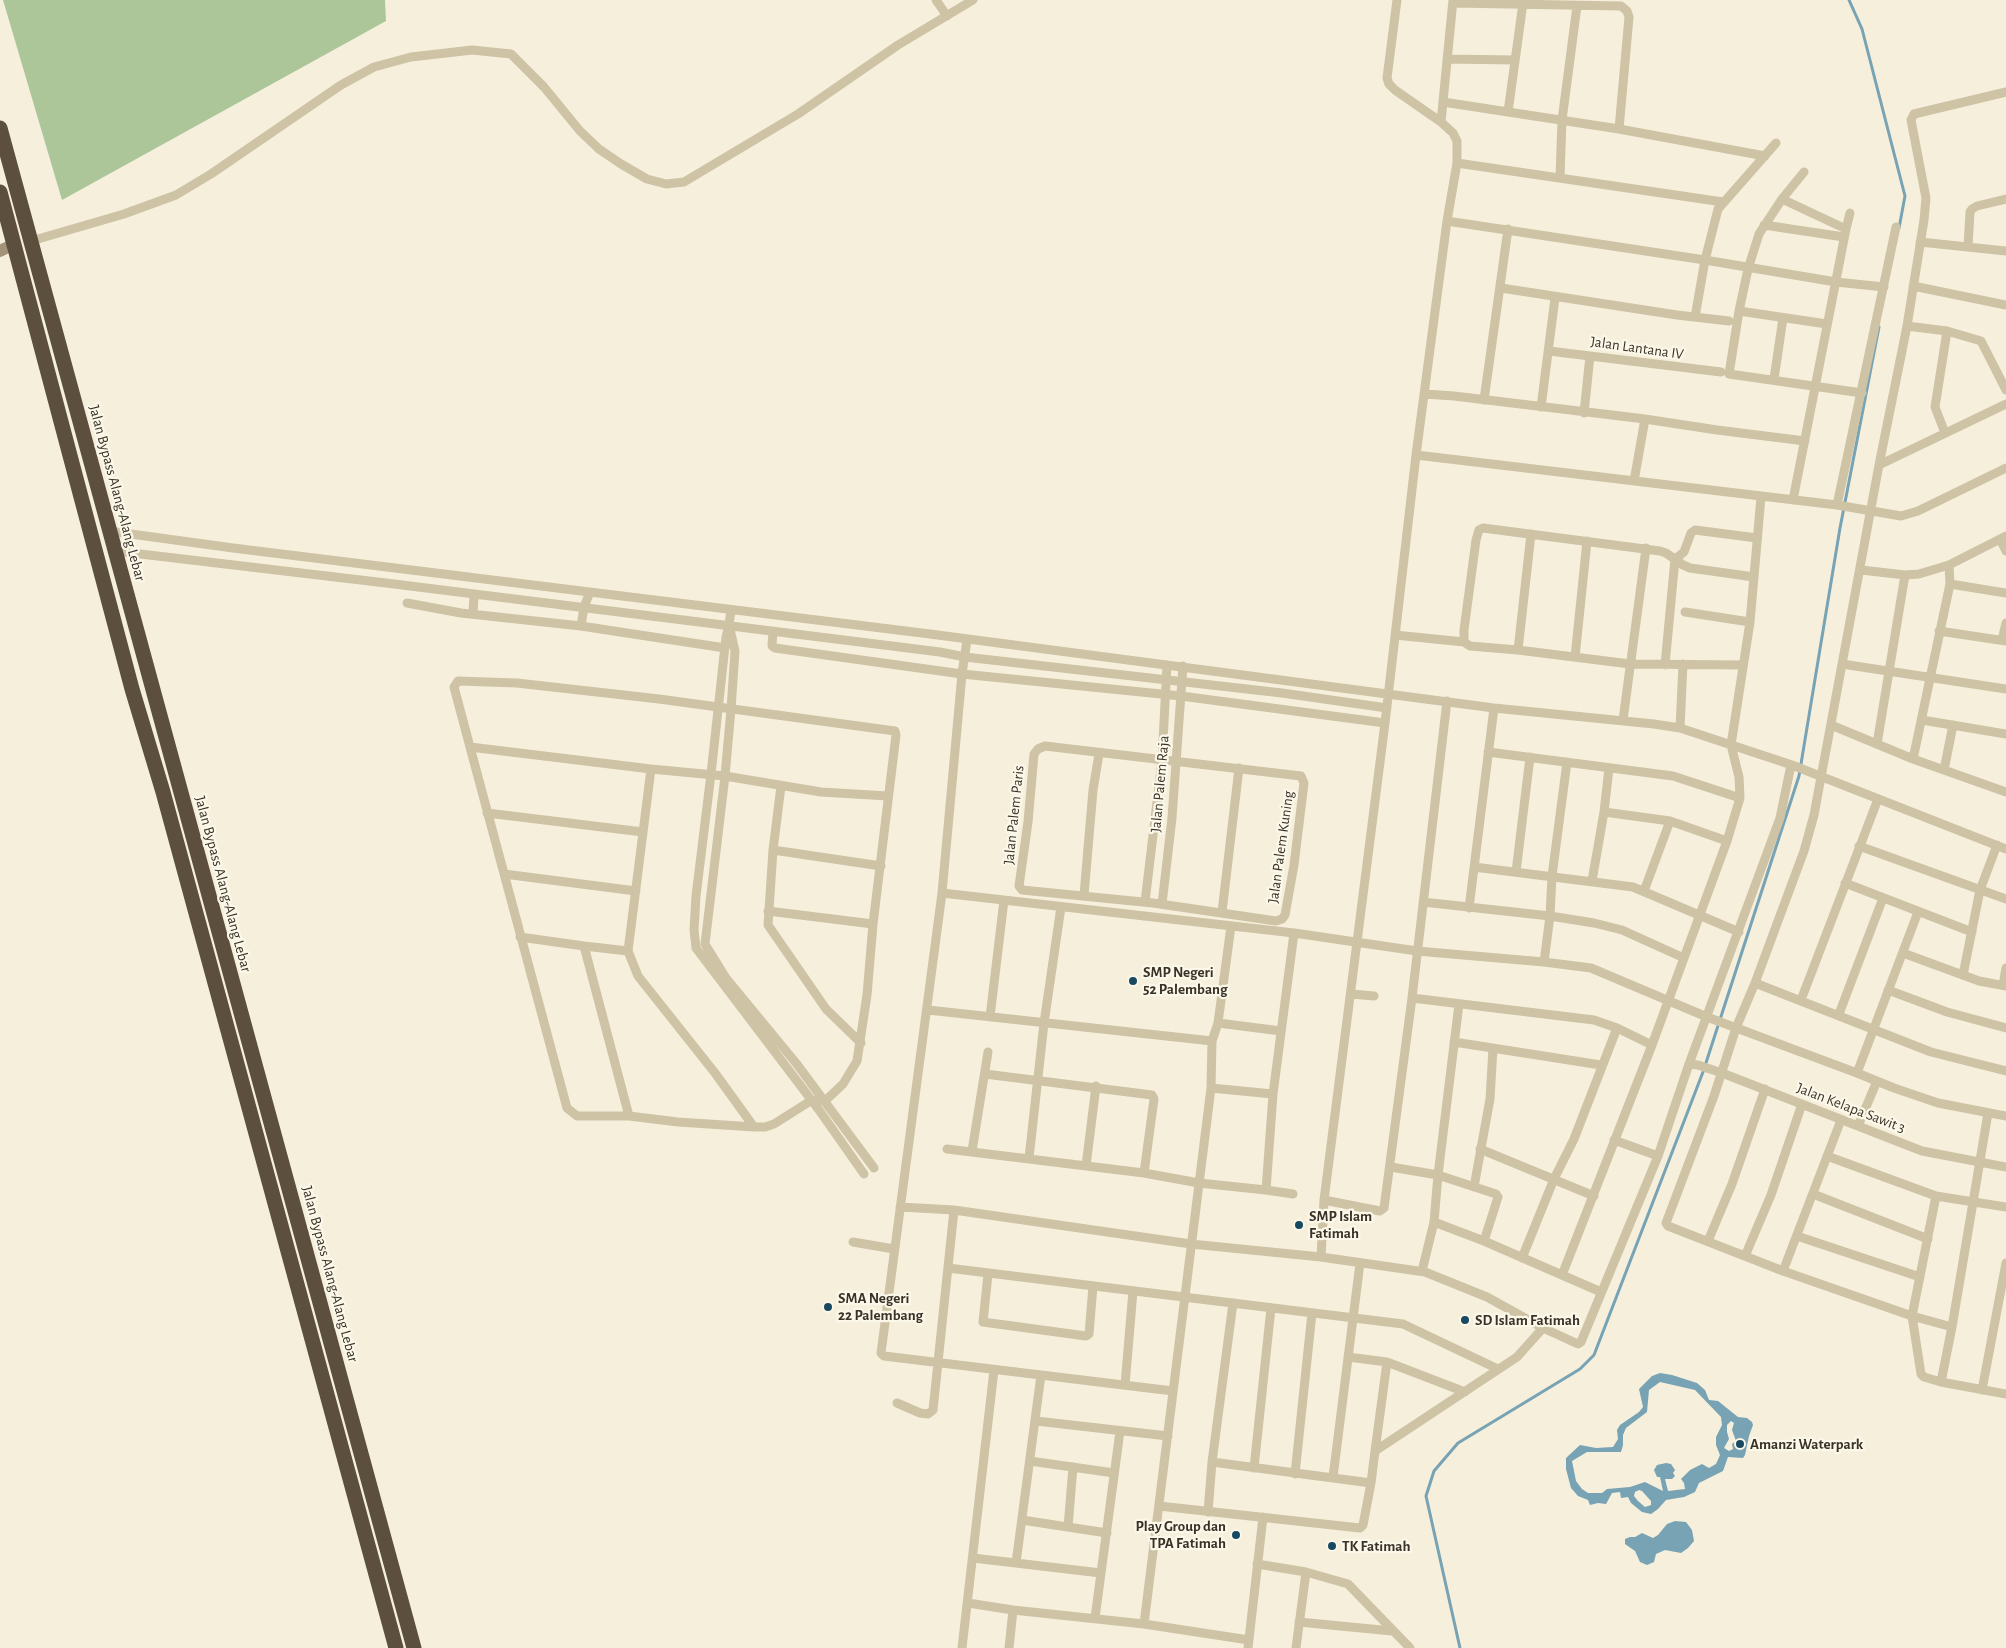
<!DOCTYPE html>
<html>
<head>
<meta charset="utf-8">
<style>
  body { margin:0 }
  canvas { display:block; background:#f5efdc }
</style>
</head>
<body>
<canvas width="2006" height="1648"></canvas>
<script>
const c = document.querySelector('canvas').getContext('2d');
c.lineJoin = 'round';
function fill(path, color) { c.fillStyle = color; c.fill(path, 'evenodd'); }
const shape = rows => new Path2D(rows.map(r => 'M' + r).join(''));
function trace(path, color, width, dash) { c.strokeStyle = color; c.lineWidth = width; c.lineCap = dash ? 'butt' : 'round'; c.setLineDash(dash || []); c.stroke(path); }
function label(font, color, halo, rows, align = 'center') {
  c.font = font + ' "Alegreya Sans",sans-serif'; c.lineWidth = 4.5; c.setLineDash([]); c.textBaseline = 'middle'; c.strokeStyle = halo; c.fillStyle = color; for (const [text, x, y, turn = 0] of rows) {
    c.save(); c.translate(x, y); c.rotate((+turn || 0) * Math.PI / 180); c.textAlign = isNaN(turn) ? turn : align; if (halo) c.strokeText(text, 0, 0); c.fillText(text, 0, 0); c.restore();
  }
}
const green = shape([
  [3,0,385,0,386,21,62,200]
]);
const water = shape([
  [1660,1373,1672,1375,1697,1383,1705,1390,1709,1400,1718,1401,1738,1417,1747,1418,1752,1422,1753,1425,1749,1436,1745,1455,1743,1458,1728,1457,1723,1471,1699,1483,1695,1492,1684,1497,1666,1500,1658,1509,1651,1514,1642,1512,1631,1503,1628,1497,1621,1498,1620,1492,1612,1493,1606,1504,1598,1503,1590,1505,1588,1500,1578,1496,1571,1488,1566,1469,1566,1458,1580,1445,1596,1448,1613,1447,1618,1439,1617,1430,1620,1425,1639,1412,1643,1407,1639,1389,1652,1376],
  [1660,1382,1695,1390,1721,1417,1722,1425,1716,1437,1716,1445,1720,1455,1716,1464,1709,1468,1702,1464,1690,1470,1681,1479,1684,1483,1685,1489,1668,1491,1665,1479,1672,1479,1675,1476,1673,1473,1675,1470,1671,1464,1666,1463,1657,1465,1654,1470,1657,1477,1660,1477,1663,1491,1645,1482,1630,1487,1607,1489,1602,1493,1588,1493,1582,1489,1576,1481,1572,1461,1587,1452,1621,1452,1623,1445,1623,1435,1626,1428,1647,1412,1649,1390],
  [1731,1421,1734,1423,1732,1430,1736,1441,1732,1444,1733,1449,1729,1451,1724,1448,1729,1439,1727,1432,1727,1425],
  [1639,1490,1642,1491,1651,1501,1651,1505,1645,1507,1638,1501,1634,1496,1635,1492],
  [1675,1521,1686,1522,1692,1530,1694,1541,1688,1548,1681,1553,1665,1550,1656,1554,1654,1562,1647,1565,1640,1562,1635,1551,1625,1544,1625,1539,1630,1537,1635,1537,1642,1533,1653,1538,1658,1535,1667,1524]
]);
const stream = shape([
  [1849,0,1862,29,1905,196,1899,228],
  [1460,1648,1426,1496,1434,1471,1458,1443,1580,1369,1594,1355,1703,1072,1799,776,1840,528,1879,327]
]);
const street = shape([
  [936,0,947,16],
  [1397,0,1387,78,1389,84,1395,90,1441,122],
  [1453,3,1621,6,1627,11,1629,17,1619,129],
  [1447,59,1515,60],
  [1443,102,1619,129,1765,156],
  [1508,112,1523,3],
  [1457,163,1723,202],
  [1804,172,1782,199,1759,234,1748,269,1739,311,1729,374,1862,393],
  [1560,178,1562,120,1577,6],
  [1782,199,1846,229],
  [1447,221,1705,260,1836,282,1884,287],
  [1764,225,1844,237],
  [31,241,124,214,176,195,211,174,341,85,374,67,411,57,472,50,511,54,544,87,580,131,599,149,621,164,647,179,666,184,684,182,798,114,898,45,973,0],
  [1920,242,2006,251],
  [1968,247,1970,212,1972,209,1977,206,2006,199],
  [1913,286,2006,305],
  [1501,288,1677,315,1729,321],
  [1739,311,1827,324],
  [1695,317,1705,260,1718,209,1776,143],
  [1907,326,1947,331,1981,341,2006,390],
  [1549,351,1721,372],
  [1774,379,1783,318],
  [1424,394,1454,396,1645,419,1717,430,1805,441],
  [1484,400,1508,229],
  [1541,407,1555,298],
  [1584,413,1590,356],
  [1945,433,1935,407,1947,331],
  [1416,455,1837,505,1901,516,1918,511,2006,468],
  [1879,465,2006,404],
  [1634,481,1645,419],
  [1793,500,1846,229,1850,213],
  [1837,505,1896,227],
  [109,531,233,548,930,634,1494,708,1654,724,1680,728,1792,765,2006,849],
  [2000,539,2006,551],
  [115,551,386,583,940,652,965,657,1282,693,1387,708],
  [1861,570,1905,575,1919,574,1949,565,2006,536],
  [1950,584,2006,593],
  [407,603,461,613,581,626,725,648],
  [731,610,729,625,726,637,711,774,696,896,694,930,696,948,819,1110,864,1174],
  [1685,612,1750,622],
  [473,614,474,594],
  [729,625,735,651,731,709,725,776,705,944,726,978,796,1063,874,1168],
  [581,626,584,607,590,592],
  [773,631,772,646,775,648,962,674,1181,696,1385,723],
  [1939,631,2006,641],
  [1395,635,1464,642],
  [967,640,962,674,942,893,881,1353,884,1356,1173,1391],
  [2002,640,2006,623],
  [1518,650,1531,534],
  [1575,657,1587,541],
  [1842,664,2006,689],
  [1665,665,1675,559,1684,552,1691,533,1695,530,1757,538],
  [1743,665,1630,664,1518,650,1470,646,1464,642,1464,630,1476,540,1479,530,1483,528,1660,551,1666,553,1683,565,1690,568,1754,577],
  [1623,720,1646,548],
  [1922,720,2006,734],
  [1831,725,1913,759,2006,792],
  [1680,728,1683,664],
  [1877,744,1905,575],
  [1045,746,1301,776,1304,783,1294,865,1285,915,1282,919,1276,921,1153,903,1022,890,1019,886,1028,822,1034,754,1038,749,1045,746],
  [470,747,454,687,458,681,517,683,659,699,895,731,896,735,873,924,867,995,857,1061,843,1084,825,1101,812,1100,774,1124,765,1127,754,1127,678,1122,629,1116,577,1116,567,1108,470,747,651,769,628,951,638,976,715,1073,754,1127],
  [1488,752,1673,776,1740,798],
  [1913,759,1950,584,1949,565],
  [651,769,725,776,821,792,888,796],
  [1944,770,1953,725],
  [781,786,773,850,768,925,826,1009,861,1043],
  [1604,812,1670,821,1727,841],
  [487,813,643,832],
  [1859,846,2006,899],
  [773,850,881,866],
  [1474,867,1633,887,1739,932],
  [1516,872,1530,757],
  [504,874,636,891],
  [1592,881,1604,812,1609,768],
  [1845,883,1972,932],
  [1644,891,1670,821],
  [942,893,1294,933,1417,951,1544,962,1591,968,1707,1017,1857,1073,1894,1088,1938,1103,2006,1116],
  [1084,895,1093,790,1099,754],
  [1145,902,1162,760,1167,665],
  [1423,902,1550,916,1594,923,1622,930,1684,958],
  [1162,904,1172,818,1183,666],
  [1469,908,1494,708],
  [768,911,873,924],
  [1222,912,1239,768],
  [520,937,584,946,629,1116],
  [584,946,628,951],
  [1903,953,1979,981,2006,986],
  [1544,962,1550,916,1552,876,1567,762],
  [1963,975,1980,890,1997,845],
  [1755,983,1931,1052,2006,1071],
  [2003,985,2006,968],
  [1888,990,1947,1012,2006,1028],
  [1351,994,1374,996],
  [1412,998,1594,1020,1617,1028,1652,1045],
  [1801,1000,1878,799],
  [928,1010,1212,1041],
  [1839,1014,1883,898],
  [990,1017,1004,900],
  [1218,1023,1281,1031],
  [1454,1042,1601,1065],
  [1689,1064,1698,1065,1722,1073,1922,1151,2006,1167],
  [1857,1073,1918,912],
  [985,1074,1152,1095,1154,1099,1144,1173],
  [1211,1088,1273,1094],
  [1858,1126,1877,1081],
  [1614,1140,1658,1156],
  [947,1149,1144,1173,1199,1183,1266,1190,1273,1094,1294,933],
  [1480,1149,1594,1196],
  [972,1151,988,1052],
  [1827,1156,1936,1196,2006,1207],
  [1029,1158,1044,1023,1061,907],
  [1086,1166,1096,1086],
  [1391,1167,1438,1175,1496,1194,1498,1197,1484,1241],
  [1474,1187,1490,1099,1493,1048],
  [1266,1190,1293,1194],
  [1813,1194,1928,1239],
  [1936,1196,1912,1316,1921,1374,1924,1377,1941,1382,2006,1394],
  [1324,1200,1380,1211,1384,1208,1412,998,1447,701],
  [900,1207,954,1210,1191,1244,1321,1257,1425,1272,1487,1297,1543,1328,1578,1344,1581,1342,1658,1156,1689,1064,1780,818,1791,765],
  [1434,1222,1484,1241,1601,1292],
  [1797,1236,1920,1277],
  [1708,1241,1732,1184,1765,1089],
  [853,1242,894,1249],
  [1745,1256,1771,1195,1802,1104],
  [1321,1257,1324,1200,1385,723,1416,455,1447,221,1457,163,1457,141,1453,133,1441,122,1453,0],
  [1522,1258,1554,1179,1574,1139,1617,1028],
  [948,1268,1403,1324,1498,1369],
  [1422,1271,1434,1222,1438,1175,1459,1004],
  [1783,1271,1841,1120],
  [988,1274,983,1322,1086,1336,1089,1334,1093,1286],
  [1562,1275,1652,1045,1727,841,1740,798,1739,777,1731,745,1750,622,1761,497],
  [1952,1327,1912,1316,1783,1271,1668,1226,1666,1223,1714,1096,1736,1028,1755,983,1804,851,1814,815,1879,465,1907,326,1924,220,1926,198,1911,120,1914,114,2006,92],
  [1348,1357,1387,1362,1465,1392],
  [1941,1382,1952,1327,1988,1113],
  [1125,1385,1133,1291],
  [1982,1390,2006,1263],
  [897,1403,920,1413,928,1414,933,1410,954,1210],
  [1036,1421,1168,1436],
  [1375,1451,1387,1362],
  [1030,1461,1114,1473],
  [1212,1462,1371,1483],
  [1254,1468,1271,1308],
  [1295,1474,1312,1313],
  [1333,1477,1360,1263],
  [1159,1506,1360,1528,1363,1525,1371,1483,1375,1451,1517,1357,1543,1328],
  [1208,1512,1212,1462,1233,1303],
  [1022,1520,1107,1533],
  [1068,1527,1073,1467],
  [973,1558,1101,1573],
  [1016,1563,1041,1375],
  [1257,1564,1306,1572,1348,1584,1410,1648],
  [968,1603,1013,1610,1144,1624,1249,1640],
  [1095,1618,1120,1431],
  [1299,1622,1392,1631],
  [1144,1624,1211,1088,1212,1041,1218,1023,1231,926],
  [962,1648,994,1370],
  [1009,1648,1013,1610],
  [1248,1648,1263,1517],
  [1296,1648,1306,1572]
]);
const secondary = shape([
  [0,251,6,248]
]);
const highway = shape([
  [0,128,414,1648],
  [0,192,132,689,163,792,396,1648]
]);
const markers = [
  [1133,981,5,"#184960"],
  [1299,1225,5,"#184960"],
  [828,1307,5,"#184960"],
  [1465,1320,5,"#184960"],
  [1740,1444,5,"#184960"],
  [1236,1535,5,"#184960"],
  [1332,1546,5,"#184960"]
];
const streetNames = [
  ["Jalan Lantana IV",1637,348,8],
  ["Jalan Bypass Alang-Alang Lebar",117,493,75],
  ["Jalan Palem Raja",1160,784,-85],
  ["Jalan Palem Paris",1014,815,-84],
  ["Jalan Palem Kuning",1281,847,-82],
  ["Jalan Bypass Alang-Alang Lebar",223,884,75],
  ["Jalan Kelapa Sawit 3",1851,1108,21],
  ["Jalan Bypass Alang-Alang Lebar",330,1274,75]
];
const poiNames = [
  ["SMP Negeri",1143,972],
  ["52 Palembang",1143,989],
  ["SMP Islam",1309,1216],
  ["Fatimah",1309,1233],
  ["SMA Negeri",838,1298],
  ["22 Palembang",838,1315],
  ["SD Islam Fatimah",1475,1320],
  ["Amanzi Waterpark",1750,1444],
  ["Play Group dan",1226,1526,"right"],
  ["TPA Fatimah",1226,1543,"right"],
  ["TK Fatimah",1342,1546]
];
fill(green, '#acc69a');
fill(water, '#77a3b5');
trace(stream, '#77a3b5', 3);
trace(street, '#cfc3a6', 9);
trace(secondary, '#a39277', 12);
trace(highway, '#5c4f3e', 15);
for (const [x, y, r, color] of markers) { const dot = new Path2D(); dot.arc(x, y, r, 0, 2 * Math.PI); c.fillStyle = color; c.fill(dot); trace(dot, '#fcf8e9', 2); }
label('15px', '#3a3228', '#fcf8e9', streetNames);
label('bold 15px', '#3a3228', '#fcf8e9', poiNames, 'left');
</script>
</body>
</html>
